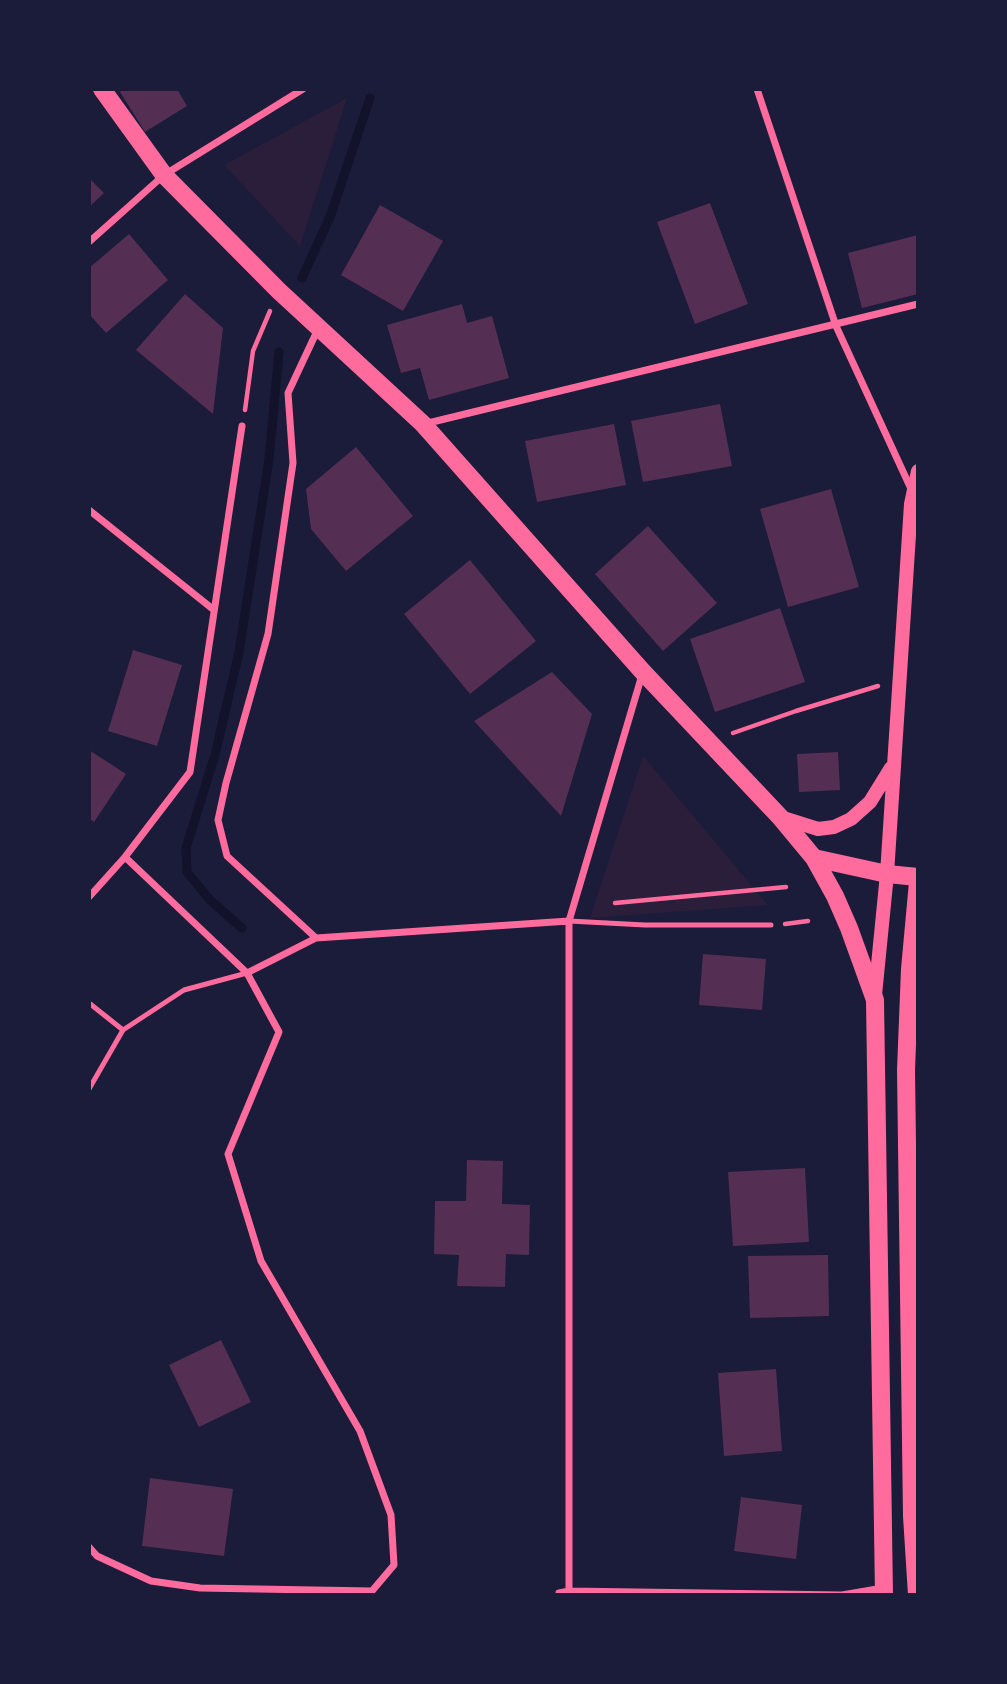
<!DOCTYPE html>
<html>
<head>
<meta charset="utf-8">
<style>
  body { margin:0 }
  #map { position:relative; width:1007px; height:1684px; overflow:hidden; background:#1b1b3a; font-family:Jost,sans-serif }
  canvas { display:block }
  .frame { position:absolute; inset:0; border:91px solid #1b1b3a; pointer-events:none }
</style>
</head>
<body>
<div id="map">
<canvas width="1007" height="1684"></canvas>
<div class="frame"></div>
</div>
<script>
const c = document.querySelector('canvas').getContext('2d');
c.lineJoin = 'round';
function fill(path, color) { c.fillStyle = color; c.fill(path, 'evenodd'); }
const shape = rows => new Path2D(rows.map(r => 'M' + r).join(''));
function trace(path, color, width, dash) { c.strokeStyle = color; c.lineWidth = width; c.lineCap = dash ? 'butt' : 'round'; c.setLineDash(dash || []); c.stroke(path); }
const green = shape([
  [347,98,300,246,224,165],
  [643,756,768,905,590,918]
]);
const stream = shape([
  [302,278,330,217,370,98],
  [242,928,210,900,187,872,186,848,215,755,239,652,269,459,279,352]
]);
const building = shape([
  [124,89,177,89,187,106,145,132,120,92],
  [89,178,104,193,89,207],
  [710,203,748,304,695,324,657,222],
  [380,205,443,241,403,311,341,275],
  [129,234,168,280,106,333,89,314,89,268],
  [918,235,918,294,862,308,848,253],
  [185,294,223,328,213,414,136,350],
  [462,304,467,323,492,316,509,378,429,400,420,368,401,373,387,325],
  [720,404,732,466,643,482,631,421],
  [614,424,626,485,537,502,525,441],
  [356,447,413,516,346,571,311,529,306,489],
  [831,489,859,587,788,607,760,509],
  [648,526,717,603,663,651,595,574],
  [470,560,536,641,470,694,404,614],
  [780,608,805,682,715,712,690,639],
  [133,650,182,665,157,746,108,731],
  [552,672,592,714,561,816,474,721],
  [89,750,126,774,94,822,89,818],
  [838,752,840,790,799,792,797,754],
  [703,954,766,959,762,1010,699,1005],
  [467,1160,503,1161,502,1204,530,1205,529,1255,506,1254,505,1287,457,1286,459,1255,434,1254,435,1201,466,1201],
  [805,1168,809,1242,733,1246,728,1172],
  [828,1255,829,1316,750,1318,748,1256],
  [221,1340,251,1402,199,1427,169,1365],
  [776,1369,782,1451,724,1456,718,1373],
  [150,1478,233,1489,224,1556,142,1546],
  [741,1497,802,1505,796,1559,734,1551]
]);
const path = shape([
  [245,410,253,351,270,311],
  [733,733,796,711,878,686],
  [615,903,786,887],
  [785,924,808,921]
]);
const service = shape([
  [569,921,645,925,771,925],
  [89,1003,123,1030,184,990,247,973],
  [89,1089,123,1030]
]);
const minor = shape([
  [757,89,836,326,912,491],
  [89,242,164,175,303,89],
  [424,424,918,304],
  [89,510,214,610],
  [89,897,125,857,190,772,242,426],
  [316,938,227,856,218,820,226,783,268,634,293,463,288,393,318,329],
  [247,973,316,938,569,921],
  [89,1547,97,1556,151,1581,200,1588,372,1591,394,1565,391,1515,360,1431,261,1261,228,1154,279,1032,247,973,125,857],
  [569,1591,569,921,642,675],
  [559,1593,569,1591,842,1595,883,1588]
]);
const secondary = shape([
  [780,817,818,829,834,827,851,819,870,802,891,768],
  [875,995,887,874,911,504,918,471]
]);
const primary = shape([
  [102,89,164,175,279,291,423,424,643,672,780,817,814,858,835,896,849,928,875,1000,884,1595],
  [814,858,887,874,918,877],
  [917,1595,912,1516,906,1070,910,969,918,882]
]);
fill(green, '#2a1e3b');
trace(stream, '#12122b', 9);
fill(building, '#542f53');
trace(path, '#ff6b9d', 4.5);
trace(service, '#ff6b9d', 5);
trace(minor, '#ff6b9d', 7);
trace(secondary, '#ff6b9d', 14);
trace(primary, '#ff6b9d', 18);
</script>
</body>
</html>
